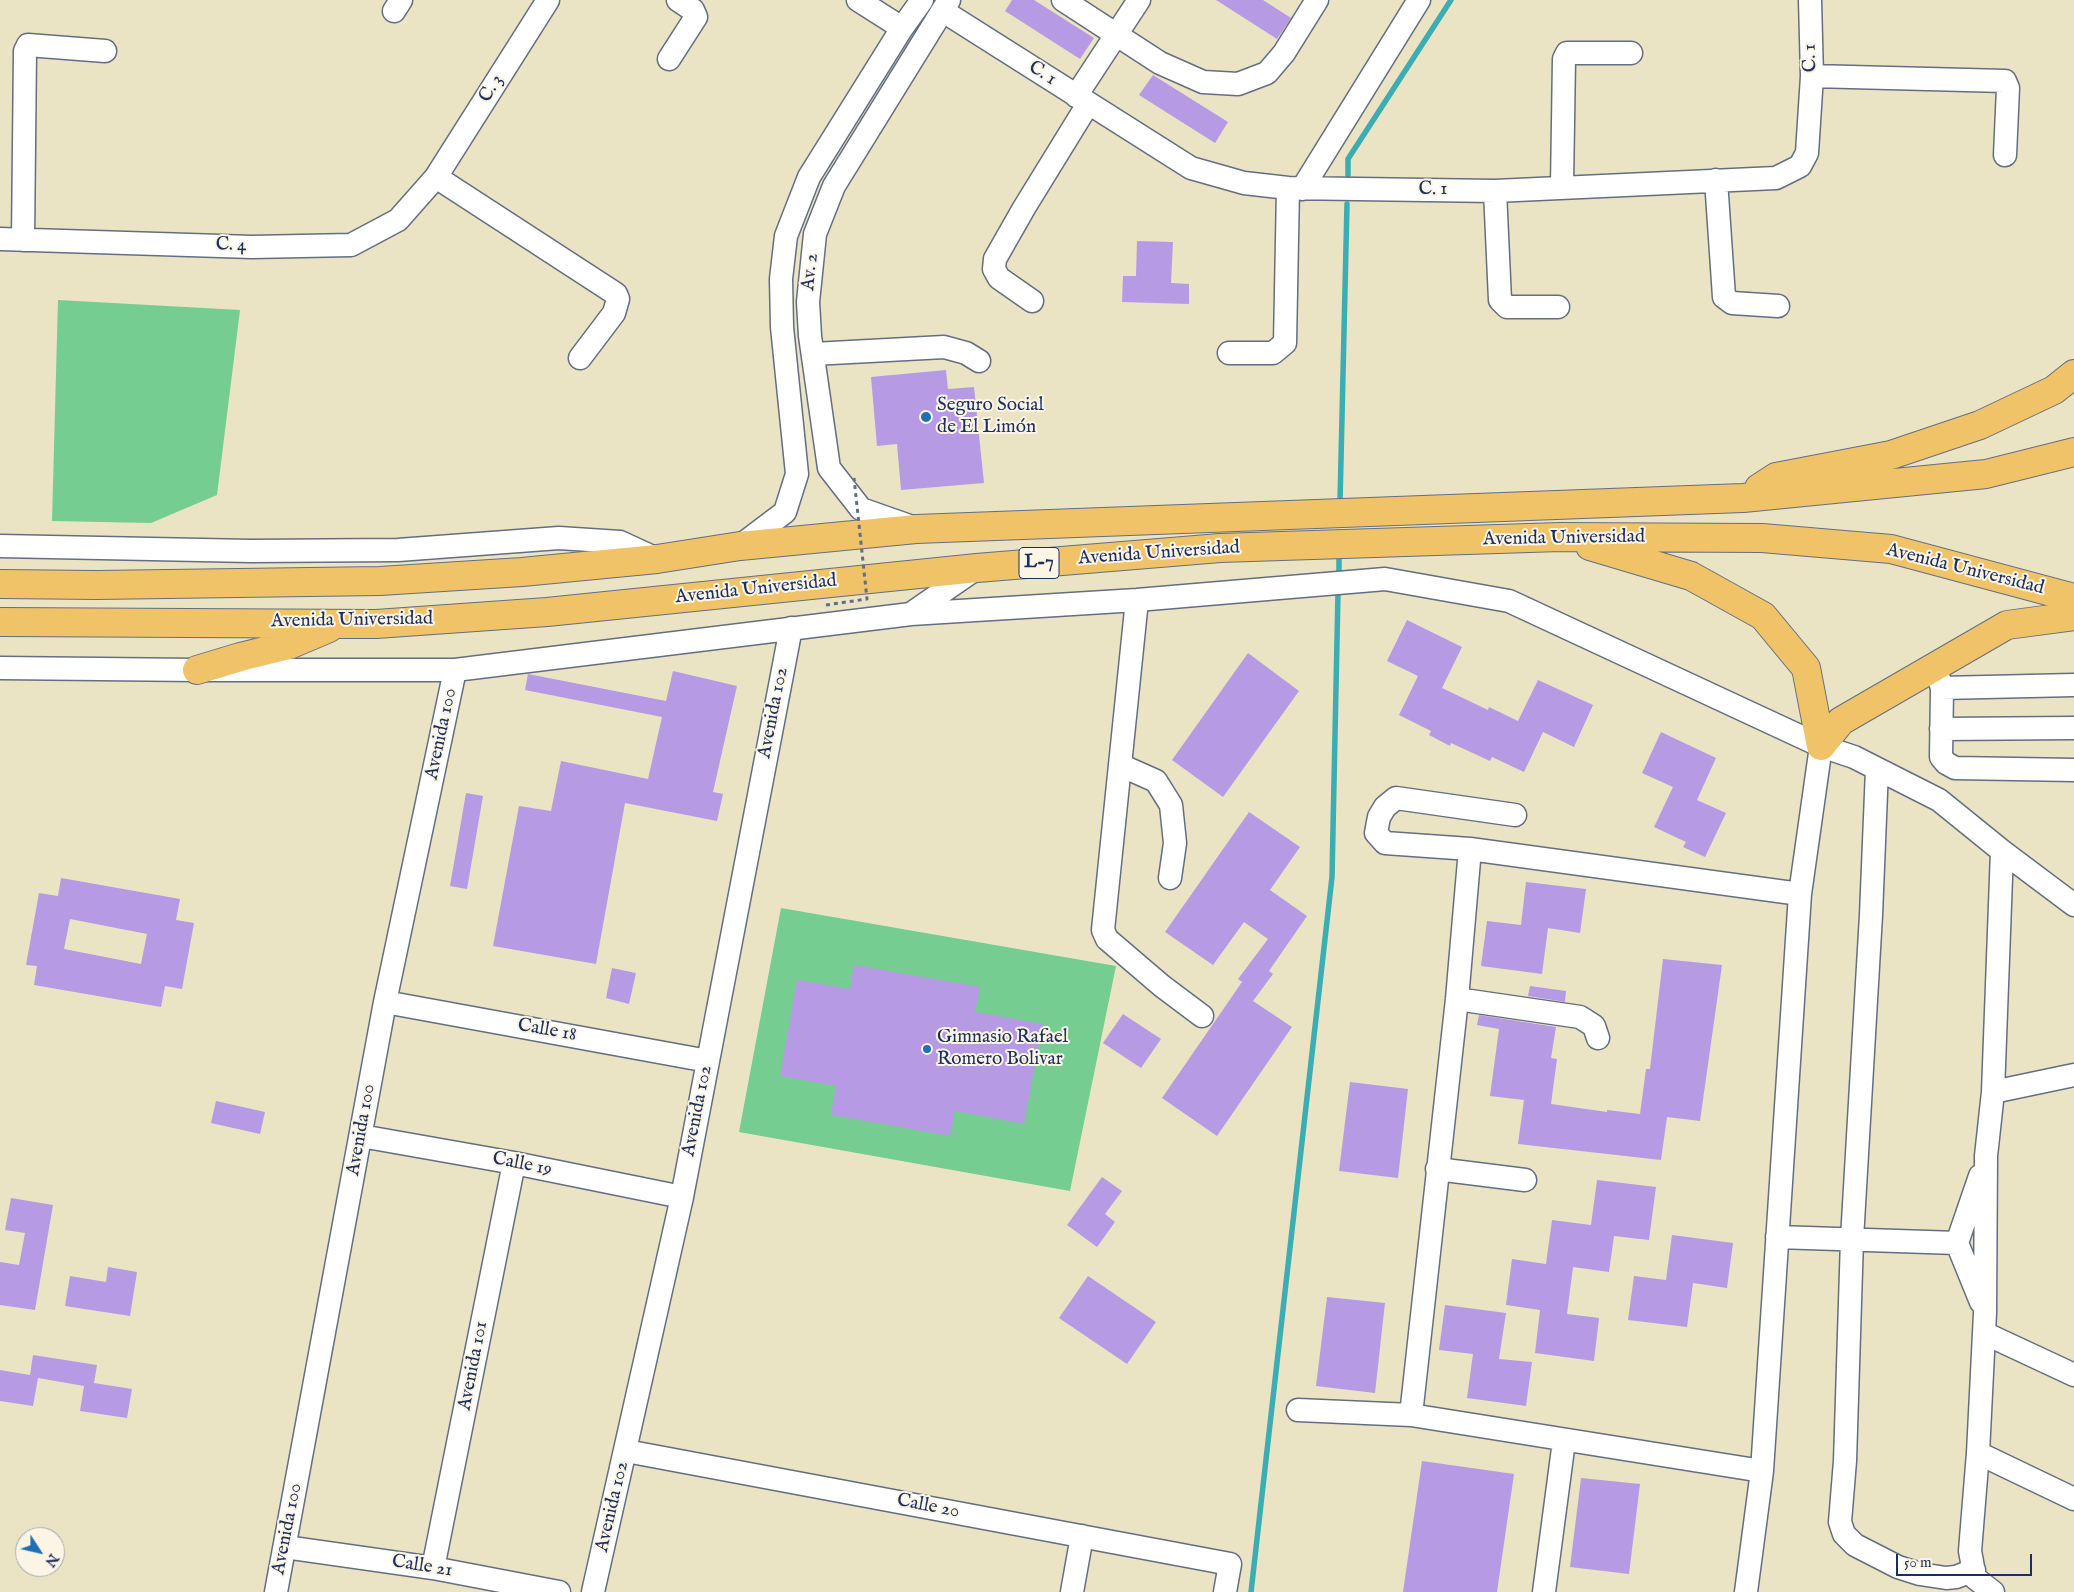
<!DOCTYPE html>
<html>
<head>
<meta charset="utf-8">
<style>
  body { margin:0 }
  #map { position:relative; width:2074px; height:1592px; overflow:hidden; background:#eae4c4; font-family:"IM FELL English",serif }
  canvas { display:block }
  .north { position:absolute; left:15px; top:1527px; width:50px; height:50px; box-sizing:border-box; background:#fcf5e5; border:1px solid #a2a6af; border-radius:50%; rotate:125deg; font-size:14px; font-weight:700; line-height:20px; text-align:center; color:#1b2f5e }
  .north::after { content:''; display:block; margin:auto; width:18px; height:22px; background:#1f6fb2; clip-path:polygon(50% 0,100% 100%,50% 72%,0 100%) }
  .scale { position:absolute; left:1896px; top:1554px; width:136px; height:22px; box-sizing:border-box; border:2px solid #1b2f5e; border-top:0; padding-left:6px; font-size:15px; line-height:18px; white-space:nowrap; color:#1b2f5e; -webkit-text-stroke:4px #fcf5e5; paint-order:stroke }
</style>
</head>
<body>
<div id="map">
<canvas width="2074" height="1592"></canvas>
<div class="north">N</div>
<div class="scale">50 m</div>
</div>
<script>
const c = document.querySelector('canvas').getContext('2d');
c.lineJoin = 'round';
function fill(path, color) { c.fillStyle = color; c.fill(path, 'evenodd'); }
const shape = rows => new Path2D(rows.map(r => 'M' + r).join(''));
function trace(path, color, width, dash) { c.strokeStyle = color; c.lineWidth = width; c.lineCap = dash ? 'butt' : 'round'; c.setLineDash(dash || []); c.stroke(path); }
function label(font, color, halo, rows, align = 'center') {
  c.font = font + ' "IM FELL English",serif'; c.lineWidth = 4; c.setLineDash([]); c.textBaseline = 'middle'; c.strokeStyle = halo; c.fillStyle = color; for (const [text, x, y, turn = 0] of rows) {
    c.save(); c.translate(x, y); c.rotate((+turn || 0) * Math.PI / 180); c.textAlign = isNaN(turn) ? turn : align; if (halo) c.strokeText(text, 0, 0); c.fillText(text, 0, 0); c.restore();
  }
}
const green = shape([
  [58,300,240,310,217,495,151,523,52,521],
  [781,908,1116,966,1070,1191,739,1132]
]);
const stream = shape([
  [1348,175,1348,159,1451,0],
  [1340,502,1347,204],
  [1339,573,1339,555],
  [1251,1592,1332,877,1338,593]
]);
const building = shape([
  [1012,0,1034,0,1094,38,1080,59,1005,11],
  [1216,0,1263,0,1291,18,1277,39],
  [1153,75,1228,122,1215,143,1139,95],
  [1137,241,1173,242,1171,283,1189,284,1189,304,1122,302,1123,276,1136,276],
  [946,370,948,389,974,387,984,483,901,490,897,444,877,446,871,377],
  [1407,620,1462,647,1442,688,1488,710,1489,707,1518,721,1538,680,1593,705,1574,747,1543,732,1524,772,1492,757,1490,761,1451,743,1450,746,1429,735,1431,731,1399,715,1418,676,1387,661],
  [1248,653,1299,691,1223,797,1172,760],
  [673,671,737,686,713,792,723,794,717,821,625,803,596,964,493,946,519,806,551,811,561,761,648,779,662,717,525,690,528,674,666,701],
  [1661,732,1716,758,1697,800,1726,813,1705,857,1683,847,1686,842,1654,827,1673,787,1642,773],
  [466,793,483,796,467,889,450,886],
  [1249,812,1300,847,1270,890,1307,916,1269,971,1273,974,1253,1001,1292,1027,1217,1136,1162,1098,1242,982,1238,979,1268,939,1244,922,1213,965,1165,932],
  [61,878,180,899,176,920,194,923,182,989,165,986,161,1007,34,985,37,966,26,965,39,893,58,896],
  [70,919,147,934,141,964,64,949],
  [1526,882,1586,889,1580,933,1548,928,1542,974,1481,966,1487,921,1521,925],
  [1663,959,1722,965,1700,1121,1667,1117,1661,1160,1518,1144,1524,1100,1490,1096,1499,1029,1477,1025,1479,1015,1556,1027,1551,1058,1557,1059,1551,1104,1607,1112,1607,1110,1640,1114,1646,1069,1650,1069],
  [854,965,980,987,975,1012,1043,1024,1024,1124,955,1111,950,1136,831,1115,836,1086,780,1076,797,980,850,989],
  [612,968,636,973,629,1004,606,998],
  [1530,986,1566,991,1565,1002,1528,996],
  [1123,1014,1161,1039,1141,1068,1103,1043],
  [1350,1082,1408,1089,1398,1178,1339,1171],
  [216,1101,265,1112,260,1134,211,1123],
  [1102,1177,1122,1191,1105,1214,1115,1222,1097,1247,1067,1225],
  [1597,1180,1656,1187,1649,1240,1614,1236,1609,1272,1573,1267,1567,1314,1599,1318,1594,1361,1535,1353,1540,1310,1506,1305,1512,1259,1546,1264,1552,1220,1591,1225],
  [11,1198,53,1205,35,1310,0,1305,0,1262,19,1265,25,1233,5,1230],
  [1672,1235,1733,1243,1727,1288,1693,1283,1687,1327,1628,1320,1634,1276,1666,1280],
  [108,1267,137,1272,130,1316,65,1306,70,1276,106,1282],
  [1088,1276,1156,1322,1127,1364,1059,1318],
  [1327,1297,1385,1303,1375,1393,1316,1386],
  [1445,1305,1506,1313,1499,1359,1532,1362,1526,1406,1467,1398,1473,1354,1439,1350],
  [33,1355,97,1365,94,1383,132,1389,127,1418,80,1411,84,1386,38,1378,33,1406,0,1401,0,1370,30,1375],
  [1422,1461,1514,1474,1497,1592,1403,1592],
  [1581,1478,1640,1484,1629,1574,1570,1567]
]);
const minor = shape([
  [858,0,902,28],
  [1063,0,1160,63,1203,82,1238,84,1267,73,1284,53,1317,0],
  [394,11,401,0],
  [943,11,1191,168,1244,183,1288,188,1495,191,1776,178,1800,166,1807,153,1812,76,1810,0],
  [669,59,696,17,693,10,678,0],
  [1812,76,2005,81,2008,88,2005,155],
  [1076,96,1139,0],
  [436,177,616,294,618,299,614,313,580,358],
  [1716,180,1724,297,1732,303,1778,306],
  [1562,186,1564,59,1567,53,1631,53],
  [1302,189,1419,0],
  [1495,191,1500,300,1507,307,1558,307],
  [0,239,252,247,351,245,398,220,436,177,548,0],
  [23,240,25,51,28,45,105,51],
  [1032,301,999,278,994,269,995,259,1024,208,1088,104],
  [1229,353,1273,353,1285,343,1288,188],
  [813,354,944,347,966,353,979,361],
  [915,528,861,509,829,468,810,336,808,302,815,234,834,186,949,0],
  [0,546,251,551,398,550,559,538,620,542,657,559],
  [740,546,785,512,797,474,782,327,781,279,786,236,809,177,902,28,922,0],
  [1137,600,1103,930,1107,939,1162,986,1202,1016],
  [912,613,977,568],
  [1935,667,1942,688,1941,757,1946,763,1955,768,2074,770],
  [0,668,197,670,455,670,911,614,1137,600,1385,579,1509,601,1821,746,1854,757,1939,800,2002,851,2074,905],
  [1942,688,2074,685],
  [1941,729,2074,728],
  [1120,765,1156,781,1171,805,1175,843,1170,878],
  [1877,769,1871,915,1852,1239,1845,1461,1840,1522,1844,1534,1855,1545,1898,1567,1920,1574,1946,1578,1956,1577,1974,1570],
  [1515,815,1396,798,1385,807,1379,817,1376,833,1385,843,1470,849,1800,894],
  [1457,999,1580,1017,1594,1026,1598,1038],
  [385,1002,708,1061],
  [1993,1092,2074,1075],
  [361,1136,514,1163,682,1197],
  [1437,1169,1525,1180],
  [1777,1237,1957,1243,1980,1176],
  [1957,1243,1981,1302],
  [1984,1333,2074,1375],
  [1298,1410,1411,1415,1762,1471],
  [1411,1415,1457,999,1470,849],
  [626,1451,1230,1564,1225,1592],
  [1978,1453,2074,1499],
  [285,1547,433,1568,559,1592],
  [433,1568,514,1163],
  [276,1592,385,1002,455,670],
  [593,1592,682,1197,791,628],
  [1072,1592,1082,1536],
  [1544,1592,1564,1441],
  [1746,1592,1762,1471,1800,894,1821,746],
  [1993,1592,1975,1578,1970,1551,1978,1453,1985,1313,1986,1156,1993,1092,2002,851]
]);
const major = shape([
  [1759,488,1776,477,1891,455,1980,425,2054,390,2074,374],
  [1590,546,1691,576,1763,616,1806,668,1821,746],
  [0,584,97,585,380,581,522,572,657,559,740,546,916,529,1743,498,1986,474,2074,452],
  [0,622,376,624,547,612,977,568,1220,548,1560,537,1762,538,1891,549,2074,598],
  [197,670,240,657,289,645,329,628],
  [1821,746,1841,721,2007,625,2074,616]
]);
const pathBridge = shape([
  [826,605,867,599,854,478]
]);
const markers = [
  [926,417,6,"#1f6fb2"],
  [927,1049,5,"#1f6fb2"]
];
const shields = [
  [1039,563,40]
];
const shieldNames = [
  ["L-7",1039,563]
];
const streetNames = [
  ["C. 1",1811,58,-91],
  ["C. 1",1042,74,33],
  ["C. 3",492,89,-58],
  ["C. 1",1433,190],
  ["C. 4",231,246,2],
  ["Av. 2",811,272,-84],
  ["Avenida Universidad",1564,539,-1],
  ["Avenida Universidad",1159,554,-4],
  ["Avenida Universidad",1965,570,14],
  ["Avenida Universidad",756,590,-6],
  ["Avenida Universidad",352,621,-1],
  ["Avenida 102",774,713,-79],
  ["Avenida 100",442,734,-78],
  ["Calle 18",547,1031,10],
  ["Avenida 102",698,1111,-79],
  ["Avenida 100",362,1130,-80],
  ["Calle 19",522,1165,11],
  ["Avenida 101",474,1366,-79],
  ["Avenida 102",613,1507,-77],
  ["Calle 20",928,1507,11],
  ["Avenida 100",288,1529,-79],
  ["Calle 21",422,1567,9]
];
const poiNames = [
  ["Seguro Social",937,406],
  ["de El Limón",937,428],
  ["Gimnasio Rafael",937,1038],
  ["Romero Bolivar",937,1060]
];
fill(green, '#75cd92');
trace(stream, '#3badb3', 5.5);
fill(building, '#b79ae4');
trace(minor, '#636e82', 25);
trace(major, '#636e82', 30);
trace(minor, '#fff', 22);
trace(major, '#f0c369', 28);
trace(pathBridge, '#636e82', 3, [4, 4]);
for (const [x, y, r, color] of markers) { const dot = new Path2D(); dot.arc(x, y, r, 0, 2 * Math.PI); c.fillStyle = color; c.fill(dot); trace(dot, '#fcf5e5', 2); }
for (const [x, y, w] of shields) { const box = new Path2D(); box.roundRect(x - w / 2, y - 15.5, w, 31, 4); c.fillStyle = '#fcf5e5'; c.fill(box); trace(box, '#1b2f5e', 1); }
label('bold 18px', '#1b2f5e', null, shieldNames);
label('19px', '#1b2f5e', '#fcf5e5', streetNames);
label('19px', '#1b2f5e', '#fcf5e5', poiNames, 'left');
</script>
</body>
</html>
